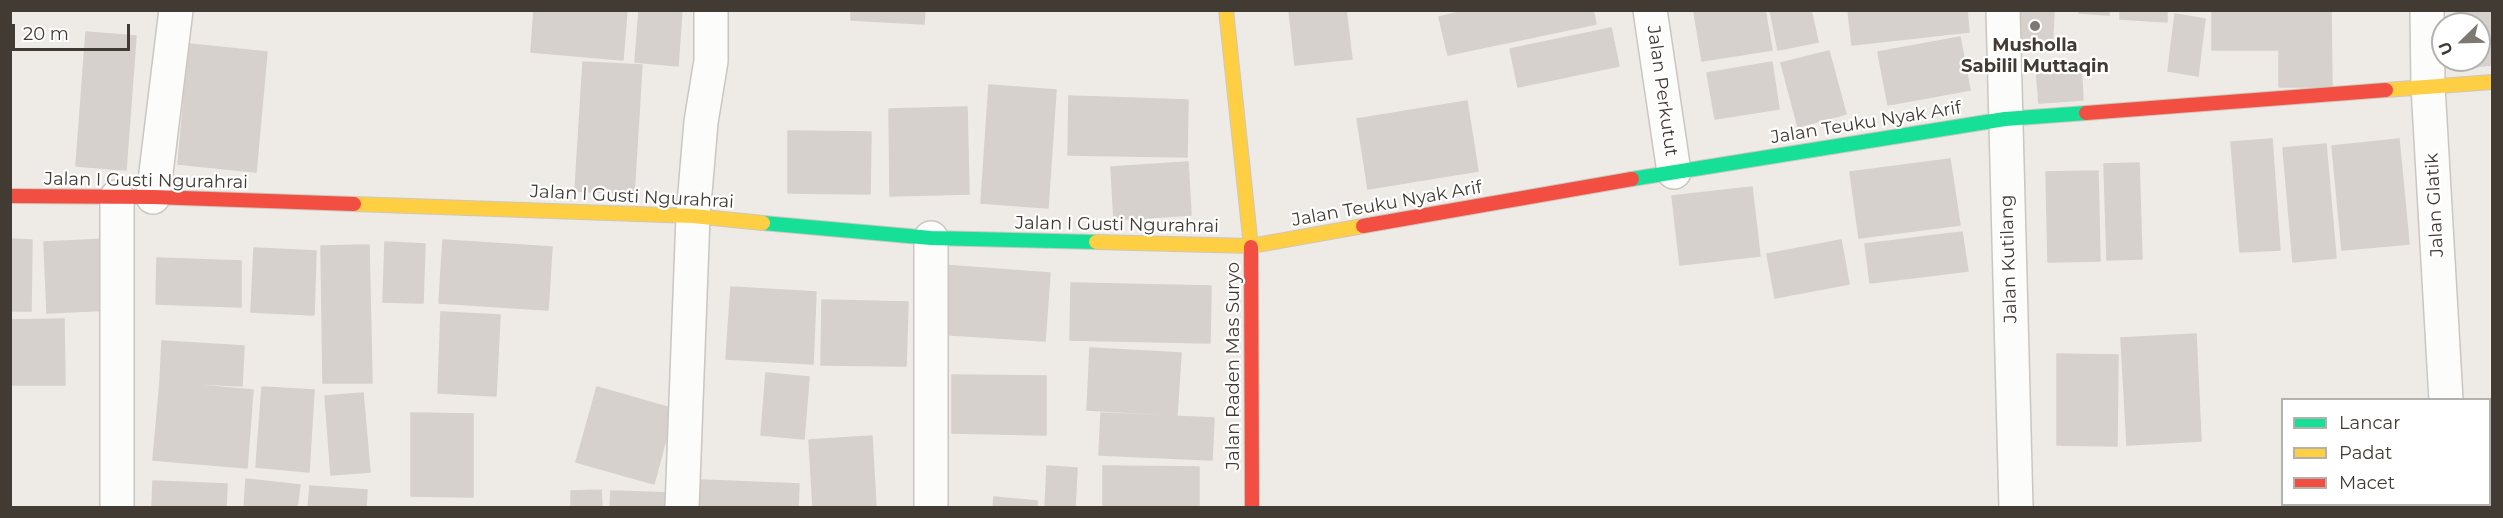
<!DOCTYPE html>
<html>
<head>
<meta charset="utf-8">
<style>
  body { margin:0 }
  #map { position:relative; width:2503px; height:518px; overflow:hidden; background:#eeeae6; font-family:Montserrat,sans-serif }
  canvas { display:block }
  .frame { position:absolute; inset:0; border:12px solid #423b33; pointer-events:none }
  .legend { position:absolute; left:2281px; top:398px; width:210px; height:108px; box-sizing:border-box; background:#fff; border:2px solid #b3b1ad; margin:0; padding:8px 10px; list-style:none; font-size:18px; color:#423b33 }
  .legend li { display:flex; align-items:center; gap:12px; height:30px }
  .legend b { width:30px; border:2px solid #b3b1ad }
  .north { position:absolute; left:2431px; top:12px; width:60px; height:60px; box-sizing:border-box; background:#fff; border:2px solid #b3b1ad; border-radius:50%; rotate:247deg; font-size:16px; font-weight:700; line-height:24px; text-align:center; color:#423b33 }
  .north::after { content:''; display:block; margin:auto; width:21px; height:27px; background:#7e7872; clip-path:polygon(50% 0,100% 100%,50% 72%,0 100%) }
  .scale { position:absolute; left:12px; top:24px; width:118px; height:27px; box-sizing:border-box; border:3px solid #423b33; border-top:0; padding-left:8px; font-size:18px; line-height:21px; white-space:nowrap; color:#423b33; -webkit-text-stroke:4px #fff; paint-order:stroke }
</style>
</head>
<body>
<div id="map">
<canvas width="2503" height="518"></canvas>
<div class="frame"></div>
<ul class="legend">
<li><b style="height:8px;background:#16e098"></b>Lancar</li>
<li><b style="height:8px;background:#ffcf43"></b>Padat</li>
<li><b style="height:8px;background:#f24e42"></b>Macet</li>
</ul>
<div class="north">U</div>
<div class="scale">20 m</div>
</div>
<script>
const c = document.querySelector('canvas').getContext('2d');
c.lineJoin = 'round';
function fill(path, color) { c.fillStyle = color; c.fill(path, 'evenodd'); }
const shape = rows => new Path2D(rows.map(r => 'M' + r).join(''));
function trace(path, color, width, dash) { c.strokeStyle = color; c.lineWidth = width; c.lineCap = dash ? 'butt' : 'round'; c.setLineDash(dash || []); c.stroke(path); }
function label(font, color, halo, rows, align = 'center') {
  c.font = font + ' Montserrat,sans-serif'; c.lineWidth = 4.5; c.setLineDash([]); c.textBaseline = 'middle'; c.strokeStyle = halo; c.fillStyle = color; for (const [text, x, y, turn = 0] of rows) {
    c.save(); c.translate(x, y); c.rotate((+turn || 0) * Math.PI / 180); c.textAlign = isNaN(turn) ? turn : align; if (halo) c.strokeText(text, 0, 0); c.fillText(text, 0, 0); c.restore();
  }
}
const building = shape([
  [534,10,627,10,623,60,531,52,534,10],
  [639,10,682,10,678,66,635,62,639,10],
  [851,10,925,10,924,24,851,20,851,10],
  [1289,10,1346,10,1352,59,1295,65,1289,10],
  [1468,10,1593,10,1596,24,1448,55,1439,17,1468,10],
  [1702,10,1765,10,1772,50,1702,61,1694,12,1702,10],
  [1770,10,1811,10,1818,42,1778,50,1770,10],
  [1848,10,1967,10,1969,32,1852,45,1848,10],
  [2015,10,2054,10,2052,52,2014,52,2015,10],
  [2079,10,2109,10,2109,15,2079,13,2079,10],
  [2120,10,2167,10,2167,22,2120,19,2120,10],
  [2212,10,2331,10,2332,87,2279,87,2279,50,2212,50,2212,10],
  [2457,10,2492,10,2492,65,2461,68,2461,60,2479,60,2479,24,2458,24,2457,10],
  [2175,14,2205,19,2198,76,2168,71,2175,14],
  [1611,28,1619,66,1518,87,1510,49,1611,28],
  [86,32,136,36,126,170,76,166,86,32],
  [1960,37,1970,90,1888,105,1878,52,1960,37],
  [189,44,267,52,256,172,178,164,189,44],
  [1829,51,1846,114,1798,127,1781,63,1829,51],
  [583,62,642,65,634,194,575,191,583,62],
  [1772,62,1779,109,1715,119,1707,73,1772,62],
  [2081,65,2083,100,2039,103,2036,68,2081,65],
  [989,85,1056,90,1048,208,981,203,989,85],
  [1069,96,1188,100,1187,157,1068,155,1069,96],
  [1467,101,1478,171,1368,189,1357,119,1467,101],
  [967,107,969,194,890,196,889,109,967,107],
  [788,131,871,132,870,194,788,193,788,131],
  [2272,139,2280,250,2240,252,2231,142,2272,139],
  [2399,139,2409,244,2342,250,2332,146,2399,139],
  [2326,144,2336,258,2293,262,2283,148,2326,144],
  [1950,159,1960,225,1859,238,1850,172,1950,159],
  [1188,162,1191,215,1114,220,1111,167,1188,162],
  [2139,163,2142,259,2107,260,2104,164,2139,163],
  [2098,171,2100,261,2048,262,2046,172,2098,171],
  [1752,187,1760,256,1680,265,1672,196,1752,187],
  [1962,232,1968,271,1870,283,1865,244,1962,232],
  [10,239,32,240,31,311,10,311,10,239],
  [108,239,110,310,47,313,44,242,108,239],
  [443,240,552,247,548,310,439,303,443,240],
  [1841,240,1849,284,1775,298,1767,254,1841,240],
  [385,242,425,244,423,303,383,302,385,242],
  [369,245,372,383,323,383,321,246,369,245],
  [254,248,316,251,314,315,251,312,254,248],
  [157,258,241,261,241,307,156,304,157,258],
  [941,265,1050,273,1045,341,936,334,941,265],
  [1071,283,1211,286,1210,343,1070,340,1071,283],
  [731,287,816,292,813,364,726,359,731,287],
  [822,300,908,302,906,366,821,365,822,300],
  [441,312,500,315,496,396,438,393,441,312],
  [64,319,65,385,10,385,10,320,64,319],
  [2196,334,2201,441,2127,445,2121,338,2196,334],
  [162,341,244,346,242,386,160,382,162,341],
  [1090,348,1181,353,1177,415,1087,410,1090,348],
  [2057,354,2118,355,2117,446,2057,445,2057,354],
  [766,373,809,377,804,439,761,435,766,373],
  [952,375,1046,376,1046,435,952,433,952,375],
  [160,382,253,390,247,468,153,460,160,382],
  [262,387,314,390,309,472,256,467,262,387],
  [597,387,674,409,654,484,576,462,597,387],
  [363,393,370,472,331,475,325,396,363,393],
  [411,413,473,414,473,497,411,496,411,413],
  [1101,413,1214,418,1212,460,1099,455,1101,413],
  [872,436,876,508,813,508,809,440,872,436],
  [1047,466,1077,468,1075,508,1045,508,1047,466],
  [1103,466,1199,467,1199,508,1103,508,1103,466],
  [2492,471,2492,508,2484,508,2484,504,2490,504,2490,472,2492,471],
  [246,479,300,485,297,508,244,508,246,479],
  [701,480,799,484,798,508,700,508,701,480],
  [153,481,227,484,226,508,152,508,153,481],
  [310,486,367,490,366,508,308,508,310,486],
  [601,490,602,508,571,508,571,491,601,490],
  [611,491,669,493,669,508,610,508,611,491],
  [994,497,1037,501,1037,508,993,508,994,497]
]);
const street = shape([
  [1650,10,1674,172],
  [2003,10,2016,508],
  [2427,10,2428,86,2446,400],
  [117,197,117,508],
  [153,197,176,10],
  [931,238,931,508],
  [2452,504,2452,508],
  [682,508,693,216,701,122,711,61,711,10]
]);
const fast = shape([
  [1632,179,2005,119,2086,113],
  [763,223,931,238,1096,242]
]);
const slow = shape([
  [1226,10,1251,247],
  [2386,90,2492,82],
  [354,204,693,216,763,223],
  [1096,242,1251,246,1363,226]
]);
const jam = shape([
  [2086,113,2386,90],
  [10,196,153,197,354,204],
  [1363,226,1632,179],
  [1251,247,1252,508]
]);
const markers = [
  [2035,26,6,"#7e7872"]
];
const poiNames = [
  ["Musholla",2035,46],
  ["Sabilil Muttaqin",2035,67]
];
const streetNames = [
  ["Jalan Perkutut",1662,91,82],
  ["Jalan Teuku Nyak Arif",1866,123,-9],
  ["Jalan I Gusti Ngurahrai",146,181,1],
  ["Jalan I Gusti Ngurahrai",632,197,3],
  ["Jalan Teuku Nyak Arif",1387,204,-10],
  ["Jalan Glatik",2435,205,-93],
  ["Jalan I Gusti Ngurahrai",1117,225,1],
  ["Jalan Kutilang",2009,259,-92],
  ["Jalan Raden Mas Suryo",1234,366,-90]
];
fill(building, '#d6d1cd');
trace(building, '#d6d1cc', 1.5);
trace(street, '#cac6c2', 36);
trace(fast, '#cdc7bd', 16);
trace(slow, '#cdc7bd', 16);
trace(jam, '#cdc7bd', 16);
trace(street, '#fcfcfb', 33);
trace(fast, '#16e098', 14);
trace(slow, '#ffcf43', 14);
trace(jam, '#f24e42', 14);
for (const [x, y, r, color] of markers) { const dot = new Path2D(); dot.arc(x, y, r, 0, 2 * Math.PI); c.fillStyle = color; c.fill(dot); trace(dot, '#fff', 2); }
label('bold 18px', '#423b33', '#fff', poiNames);
label('18px', '#423b33', '#fff', streetNames);
</script>
</body>
</html>
